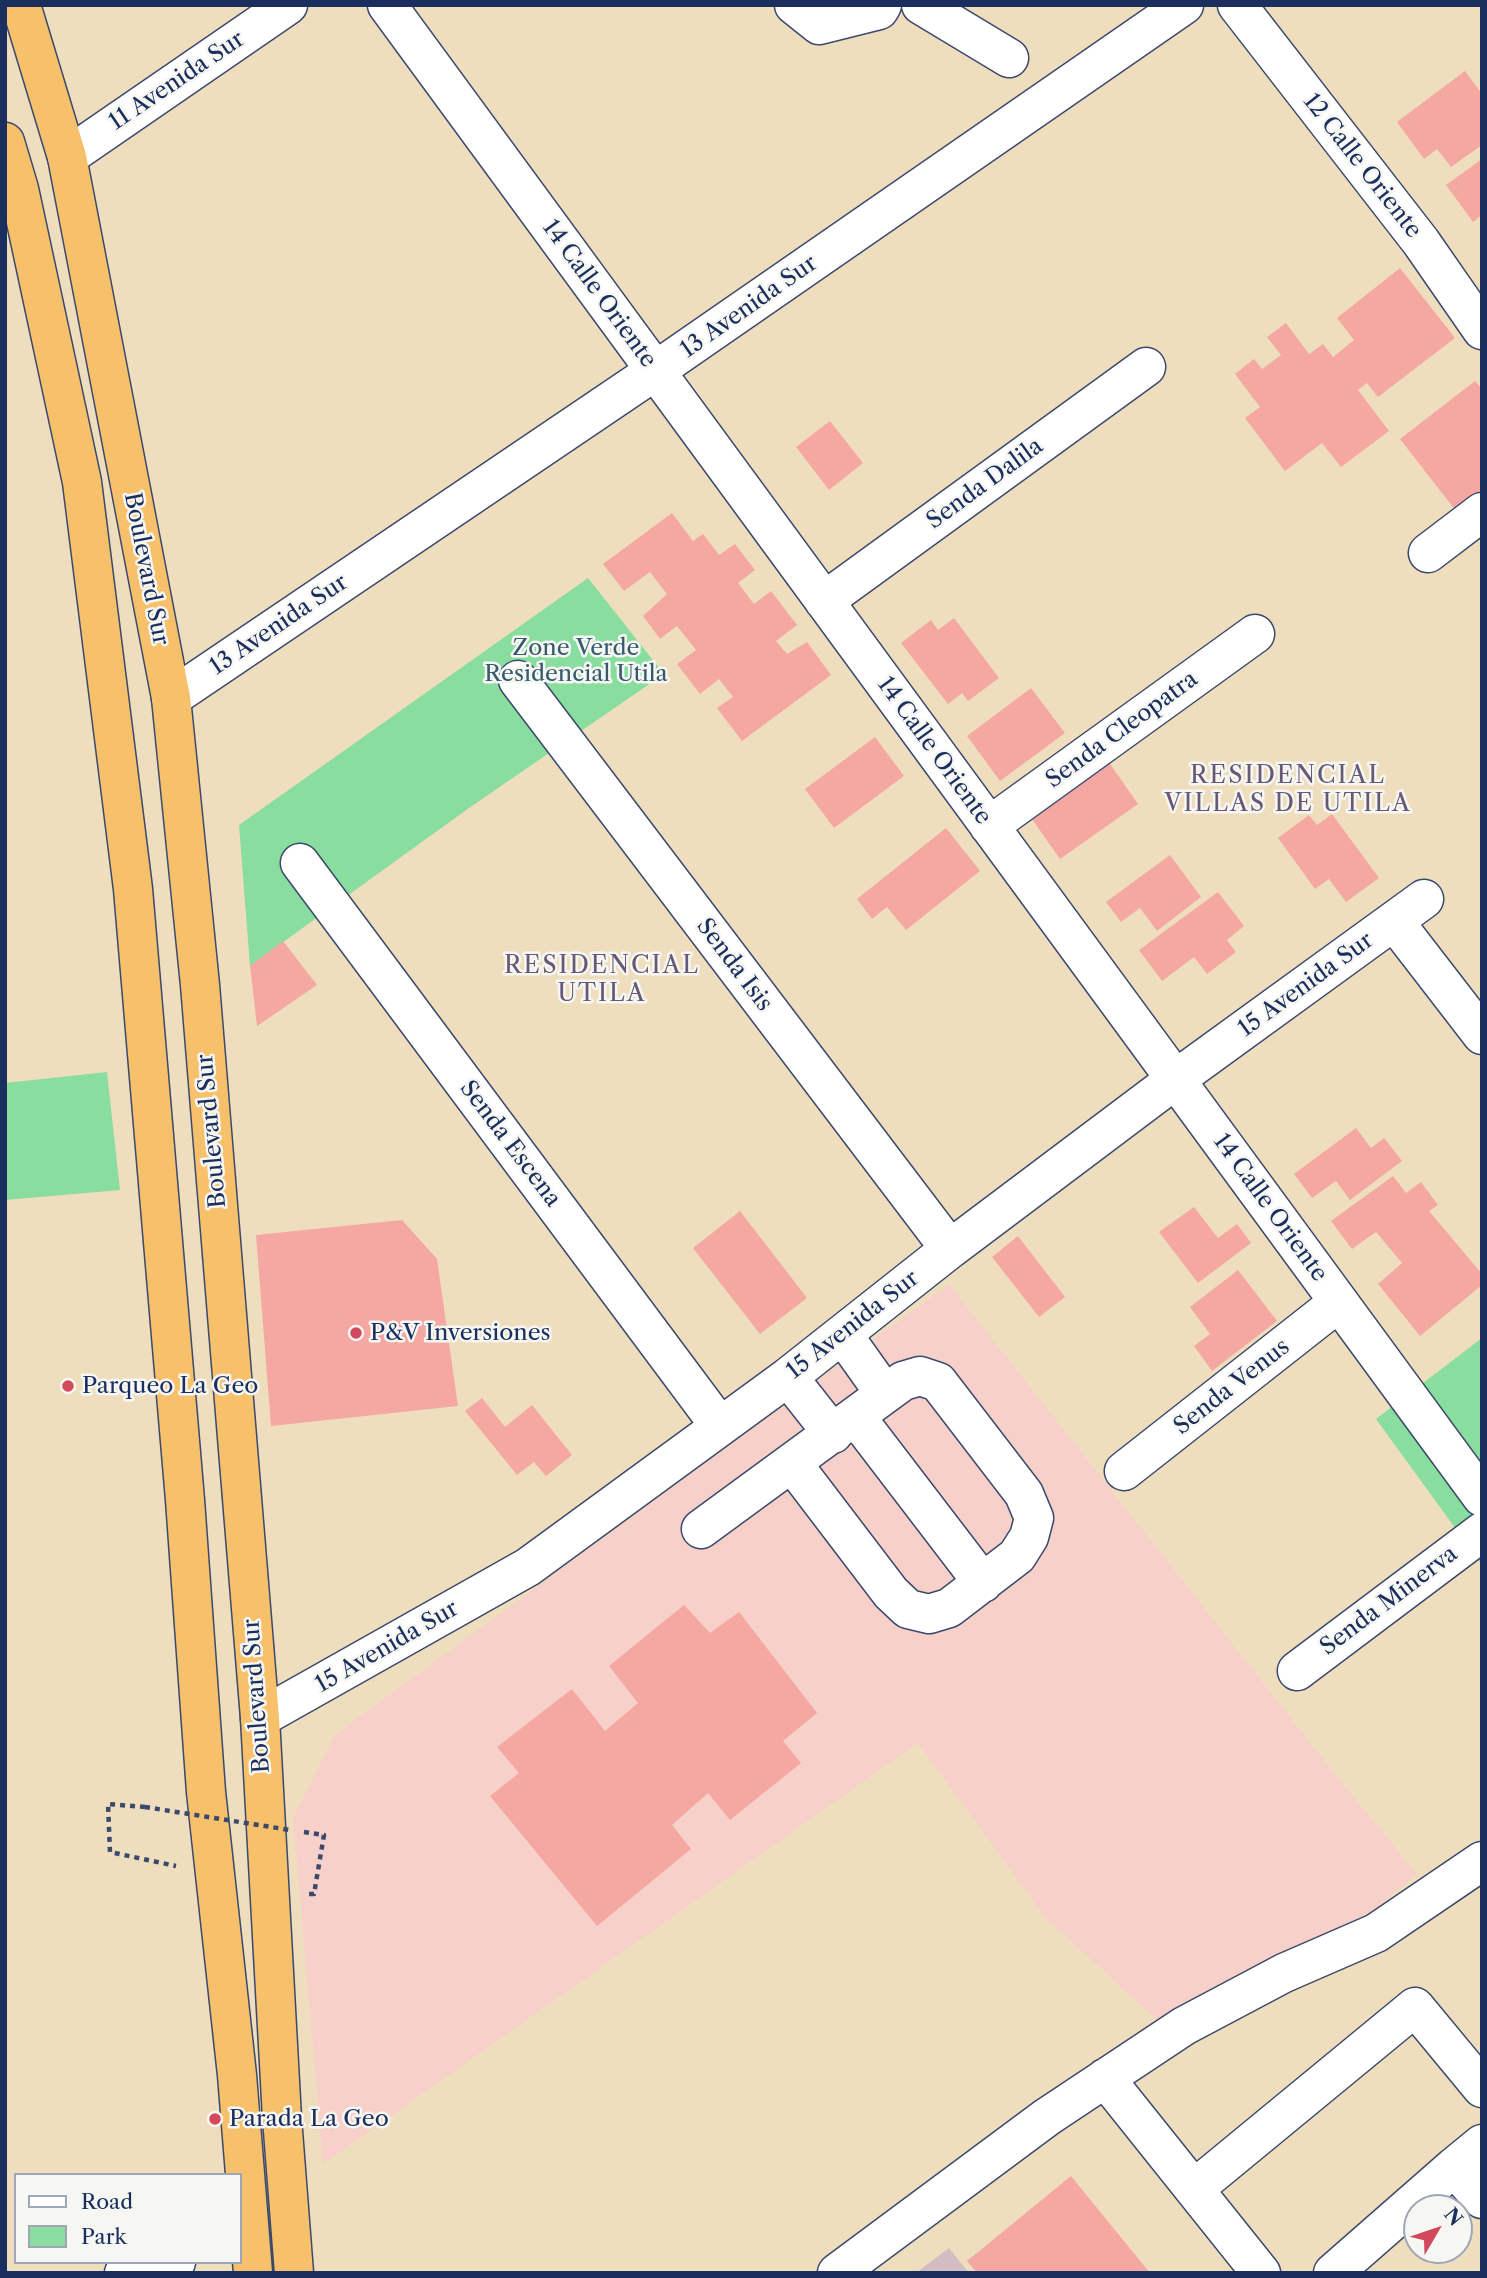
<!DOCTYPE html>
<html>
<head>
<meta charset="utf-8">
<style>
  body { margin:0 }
  #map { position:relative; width:1487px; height:2278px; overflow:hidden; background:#efdebe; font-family:"Libre Caslon Text",serif }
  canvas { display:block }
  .frame { position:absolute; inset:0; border:7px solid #1b2f5e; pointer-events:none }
  .legend { position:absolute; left:14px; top:2173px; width:228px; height:91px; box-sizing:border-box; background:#f6f6f2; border:2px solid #9ea6b7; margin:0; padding:9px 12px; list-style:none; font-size:21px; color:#1b2f5e }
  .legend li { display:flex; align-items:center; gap:14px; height:35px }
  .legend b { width:35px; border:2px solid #9ea6b7 }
  .north { position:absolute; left:1403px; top:2194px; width:70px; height:70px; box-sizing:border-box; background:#f6f6f2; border:2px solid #9ea6b7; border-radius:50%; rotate:51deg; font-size:19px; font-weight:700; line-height:28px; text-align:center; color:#1b2f5e }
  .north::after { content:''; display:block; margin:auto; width:24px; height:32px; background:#d1495b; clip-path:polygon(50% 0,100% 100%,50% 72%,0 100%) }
</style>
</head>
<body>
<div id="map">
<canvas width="1487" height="2278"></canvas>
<div class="frame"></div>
<ul class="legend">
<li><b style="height:9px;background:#fff"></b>Road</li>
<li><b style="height:19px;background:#88dd9f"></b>Park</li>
</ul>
<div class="north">N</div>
</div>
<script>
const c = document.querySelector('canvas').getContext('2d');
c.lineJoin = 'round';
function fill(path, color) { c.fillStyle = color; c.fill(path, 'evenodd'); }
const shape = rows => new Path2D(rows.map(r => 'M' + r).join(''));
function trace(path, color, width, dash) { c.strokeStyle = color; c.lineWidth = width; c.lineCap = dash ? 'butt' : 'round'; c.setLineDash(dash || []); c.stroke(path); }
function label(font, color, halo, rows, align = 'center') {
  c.font = font + ' "Libre Caslon Text",serif'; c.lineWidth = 5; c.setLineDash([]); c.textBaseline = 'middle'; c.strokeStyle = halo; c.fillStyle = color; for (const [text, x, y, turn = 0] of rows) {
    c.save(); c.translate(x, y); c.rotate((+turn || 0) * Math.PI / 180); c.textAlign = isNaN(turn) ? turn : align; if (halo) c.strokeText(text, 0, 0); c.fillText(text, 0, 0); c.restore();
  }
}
const built = shape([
  [949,1284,1341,1782,1417,1874,1372,1911,1256,1967,1158,2021,1045,1917,918,1743,323,2164,293,1818,335,1735]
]);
const industrial = shape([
  [949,2248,969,2273,916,2273]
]);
const green = shape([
  [588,578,664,674,469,808,250,966,239,825],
  [107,1072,120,1190,5,1200,5,1083],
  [1482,1338,1482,1565,1376,1419]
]);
const building = shape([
  [1465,71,1482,94,1482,145,1451,167,1437,149,1424,159,1397,122],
  [1482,159,1482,215,1473,222,1446,185],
  [1400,268,1455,338,1378,397,1367,383,1358,390,1389,431,1341,467,1322,443,1285,471,1245,418,1260,407,1235,374,1254,359,1262,369,1281,355,1267,337,1286,323,1309,354,1323,344,1333,357,1354,340,1337,318],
  [1475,381,1482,389,1482,491,1456,511,1400,439],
  [830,421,863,463,829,490,796,447],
  [672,513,693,541,703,534,719,555,735,544,755,570,738,583,754,604,771,591,797,625,776,641,787,654,807,642,831,675,742,741,717,708,733,697,719,679,700,694,677,664,696,650,677,626,660,639,643,616,667,594,650,572,624,591,603,564],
  [954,618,999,678,968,701,962,693,948,704,901,643,931,620,938,630],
  [1031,688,1065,733,1000,781,967,736],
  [875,737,904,776,834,828,805,789],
  [1108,761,1138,804,1060,859,1029,815],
  [1332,814,1379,878,1346,902,1329,879,1315,889,1278,838,1309,815,1317,825],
  [946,828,980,871,906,930,887,907,872,919,857,899],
  [1170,855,1201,897,1157,931,1140,908,1121,922,1106,902],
  [1218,892,1244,926,1227,940,1236,952,1207,974,1194,957,1162,981,1139,950],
  [283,941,317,985,257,1026,250,966],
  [1356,1128,1371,1148,1384,1138,1402,1161,1350,1200,1336,1181,1312,1198,1294,1174],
  [1393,1176,1406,1193,1421,1182,1438,1205,1429,1211,1482,1274,1482,1285,1420,1336,1378,1284,1402,1263,1376,1232,1352,1249,1331,1221],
  [1194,1207,1218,1238,1237,1224,1251,1243,1198,1283,1159,1232],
  [740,1211,807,1298,760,1334,693,1248],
  [402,1220,437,1259,458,1406,271,1426,256,1235],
  [1018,1236,1065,1297,1039,1317,992,1257],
  [1238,1270,1277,1321,1212,1371,1194,1346,1210,1334,1190,1307],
  [482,1398,505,1427,532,1405,572,1455,546,1476,534,1462,517,1475,465,1411],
  [684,1605,710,1633,739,1612,817,1713,783,1741,801,1763,730,1820,708,1793,672,1825,691,1849,597,1926,490,1796,519,1773,497,1747,572,1689,605,1731,638,1703,609,1666],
  [1071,2176,1150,2273,977,2273,967,2261]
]);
const path = shape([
  [145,1807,108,1804,110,1852,176,1866],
  [304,1832,324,1835,314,1894,308,1894]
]);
const minor = shape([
  [387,5,1482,1497],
  [794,5,819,25,879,10,882,5],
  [921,5,1009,58],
  [1237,5,1421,242,1482,330],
  [67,157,288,5],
  [1428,553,1482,512],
  [824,601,1146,367],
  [518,680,950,1249],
  [171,698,655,371,1184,5],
  [989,826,1255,634],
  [300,863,719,1425],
  [1394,921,1482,1035],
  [843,1335,885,1394],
  [788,1377,833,1434],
  [856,1417,983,1583],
  [1124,1471,1339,1302],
  [701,1529,903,1381,920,1376,938,1382,1024,1494,1034,1518,1029,1537,1017,1556,949,1608,929,1614,908,1609,891,1593,792,1463],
  [1297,1671,1482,1532],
  [260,1718,528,1567,788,1377,950,1249,1176,1079,1424,899],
  [1105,2078,1261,2273],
  [1454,2167,1482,2144],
  [1194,2189,1415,2007,1482,2088],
  [124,2273,176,2262],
  [837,2273,1047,2117,1184,2026,1284,1973,1376,1933,1482,1861],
  [1333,2273,1454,2167,1482,2199]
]);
const highway = shape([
  [21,5,67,157,171,698,200,985,260,1718,282,2118,294,2273],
  [5,142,19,189,82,482,133,889,185,1500,206,1792,237,2075,253,2273]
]);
const pathBridge = shape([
  [145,1807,290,1830]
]);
const markers = [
  [356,1333,7,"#d1495b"],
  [68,1386,7,"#d1495b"],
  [215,2119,7,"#d1495b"]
];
const streetNames = [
  ["11 Avenida Sur",177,81,-34],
  ["12 Calle Oriente",1362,166,52],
  ["14 Calle Oriente",599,294,54],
  ["13 Avenida Sur",749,307,-35],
  ["Senda Dalila",985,484,-36],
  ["Boulevard Sur",146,569,79],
  ["13 Avenida Sur",279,625,-34],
  ["Senda Cleopatra",1122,730,-36],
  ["14 Calle Oriente",934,751,54],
  ["Senda Isis",734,965,53],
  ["15 Avenida Sur",1306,985,-36],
  ["Boulevard Sur",212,1131,-95],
  ["Senda Escena",510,1144,53],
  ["14 Calle Oriente",1270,1208,54],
  ["15 Avenida Sur",853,1325,-38],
  ["Senda Venus",1232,1387,-38],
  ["Senda Minerva",1389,1601,-37],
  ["15 Avenida Sur",387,1647,-30],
  ["Boulevard Sur",257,1696,-94]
];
const parkNames = [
  ["Zone Verde",576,648],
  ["Residencial Utila",576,674]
];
const poiNames = [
  ["P&V Inversiones",370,1333],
  ["Parqueo La Geo",82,1386],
  ["Parada La Geo",229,2119]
];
const neighbourhoodNames = [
  ["RESIDENCIAL",1288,776],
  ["VILLAS DE UTILA",1288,804],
  ["RESIDENCIAL",602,966],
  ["UTILA",602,994]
];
fill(built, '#f7d0ca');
fill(industrial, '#d2bec2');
fill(green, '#88dd9f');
fill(building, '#f4a8a1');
trace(minor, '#3b496c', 41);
trace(highway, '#3b496c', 41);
trace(path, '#3b496c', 4.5, [5, 5]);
trace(minor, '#fff', 38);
trace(highway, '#f7c06b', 38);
trace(pathBridge, '#3b496c', 4.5, [5, 5]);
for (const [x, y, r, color] of markers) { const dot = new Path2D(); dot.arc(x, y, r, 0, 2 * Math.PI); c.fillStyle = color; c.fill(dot); trace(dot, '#f6f6f2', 2.5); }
label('23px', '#1b2f5e', '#f6f6f2', streetNames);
label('23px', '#365a6e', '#f6f6f2', parkNames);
label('23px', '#1b2f5e', '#f6f6f2', poiNames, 'left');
c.letterSpacing = '2px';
label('24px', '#675975', '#f6f6f2', neighbourhoodNames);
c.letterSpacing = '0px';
</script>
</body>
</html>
